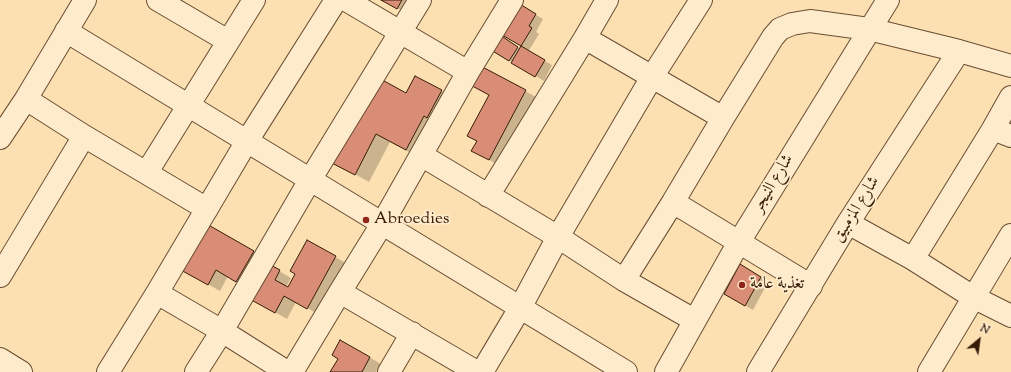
<!DOCTYPE html>
<html>
<head>
<meta charset="utf-8">
<style>
  body { margin:0 }
  #map { position:relative; width:1011px; height:372px; overflow:hidden; background:#fde0b1; font-family:"Sorts Mill Goudy",serif }
  canvas { display:block }
  .north { position:absolute; left:959px; top:320px; width:40px; height:40px; -webkit-text-stroke:3px #feebcc; paint-order:stroke; rotate:29deg; font-size:11px; font-weight:700; line-height:16px; text-align:center; color:#361c08 }
  .north::after { content:''; display:block; margin:auto; width:14px; height:18px; background:#361c08; clip-path:polygon(50% 0,100% 100%,50% 72%,0 100%) }
</style>
</head>
<body>
<div id="map">
<canvas width="1011" height="372"></canvas>
<div class="north">N</div>
</div>
<script>
const c = document.querySelector('canvas').getContext('2d');
c.lineJoin = 'round';
function fill(path, color) { c.fillStyle = color; c.fill(path, 'evenodd'); }
const shape = rows => new Path2D(rows.map(r => 'M' + r).join(''));
function trace(path, color, width, dash) { c.strokeStyle = color; c.lineWidth = width; c.lineCap = dash ? 'butt' : 'round'; c.setLineDash(dash || []); c.stroke(path); }
function label(font, color, halo, rows, align = 'center') {
  c.font = font + ' "Sorts Mill Goudy",Amiri,serif'; c.lineWidth = 3.5; c.setLineDash([]); c.textBaseline = 'middle'; c.strokeStyle = halo; c.fillStyle = color; for (const [text, x, y, turn = 0] of rows) {
    c.save(); c.translate(x, y); c.rotate((+turn || 0) * Math.PI / 180); c.textAlign = isNaN(turn) ? turn : align; if (halo) c.strokeText(text, 0, 0); c.fillText(text, 0, 0); c.restore();
  }
}
const shadow = shape([
  [383,0,417,0,409,15],
  [515,3,543,19,536,32,539,34,528,52,552,65,544,81,493,50,508,41,520,49,522,46,498,32],
  [441,91,455,99,420,158,390,142,369,182,342,167,407,94],
  [525,91,536,97,500,166,484,157],
  [205,225,265,258,248,288,228,276,220,291,181,269],
  [308,242,346,263,318,314,296,302,287,319,247,296,265,263,291,278,286,287,288,289,296,274],
  [741,266,768,282,753,310,725,294],
  [341,341,381,364,376,372,331,372,339,358]
]);
const building = shape([
  [381,0,402,0,397,9,381,0],
  [515,1,536,14,529,26,532,28,521,46,497,32,515,1],
  [500,35,518,47,509,61,491,50,500,35],
  [521,46,545,60,535,77,511,63,521,46],
  [475,63,526,90,489,160,471,151,477,141,467,136,489,95,465,82,475,63],
  [415,76,442,90,427,118,424,116,406,150,376,134,355,175,326,160,377,77,406,93,415,76],
  [205,223,254,251,236,282,216,270,208,285,179,269,205,223],
  [307,240,336,256,307,309,284,296,275,313,246,297,265,262,280,270,275,280,288,287,295,274,290,271,307,240],
  [740,264,761,277,745,306,724,294,740,264],
  [340,340,370,357,362,372,330,372,338,359,332,355,340,340]
]);
const minor = shape([
  [158,0,228,41],
  [346,0,468,72],
  [66,31,626,372],
  [585,38,723,118],
  [26,99,84,136,207,209],
  [993,129,1011,136],
  [0,138,26,99,85,0],
  [421,155,558,237,624,280,694,320],
  [147,172,254,0],
  [488,196,585,38,607,0],
  [673,202,811,286],
  [848,223,913,259,973,297,1011,316],
  [913,259,993,129,1011,97],
  [0,276,84,136],
  [624,280,673,202,723,118,773,37,780,29,792,24,810,21,869,29,959,51,1011,66],
  [340,292,477,372],
  [157,293,222,331,287,372],
  [0,359,21,372],
  [108,372,157,293,247,141,336,0],
  [196,372,222,331,310,180,420,0],
  [292,372,340,292,382,224,468,72,512,0],
  [389,372,412,333],
  [482,372,520,308,558,237,652,77,701,0],
  [666,372,739,242,888,0],
  [758,372,848,223,959,51],
  [929,372,1011,235]
]);
const markers = [
  [366,220,4,"#8f2418"],
  [742,285,4,"#8f2418"]
];
const streetNames = [
  ["شارع النيجر",774,184,-59],
  ["شارع المزمبيق",857,210,-58]
];
const poiNames = [
  ["Abroedies",374,220],
  ["تغذية عامة",750,285]
];
fill(shadow, '#0003');
fill(building, '#da8d76');
trace(building, '#361c08', 1);
trace(minor, '#684d32', 24);
trace(minor, '#feebcc', 22);
for (const [x, y, r, color] of markers) { const dot = new Path2D(); dot.arc(x, y, r, 0, 2 * Math.PI); c.fillStyle = color; c.fill(dot); trace(dot, '#feebcc', 1.5); }
label('17px', '#361c08', '#feebcc', streetNames);
label('17px', '#361c08', '#feebcc', poiNames, 'left');
</script>
</body>
</html>
